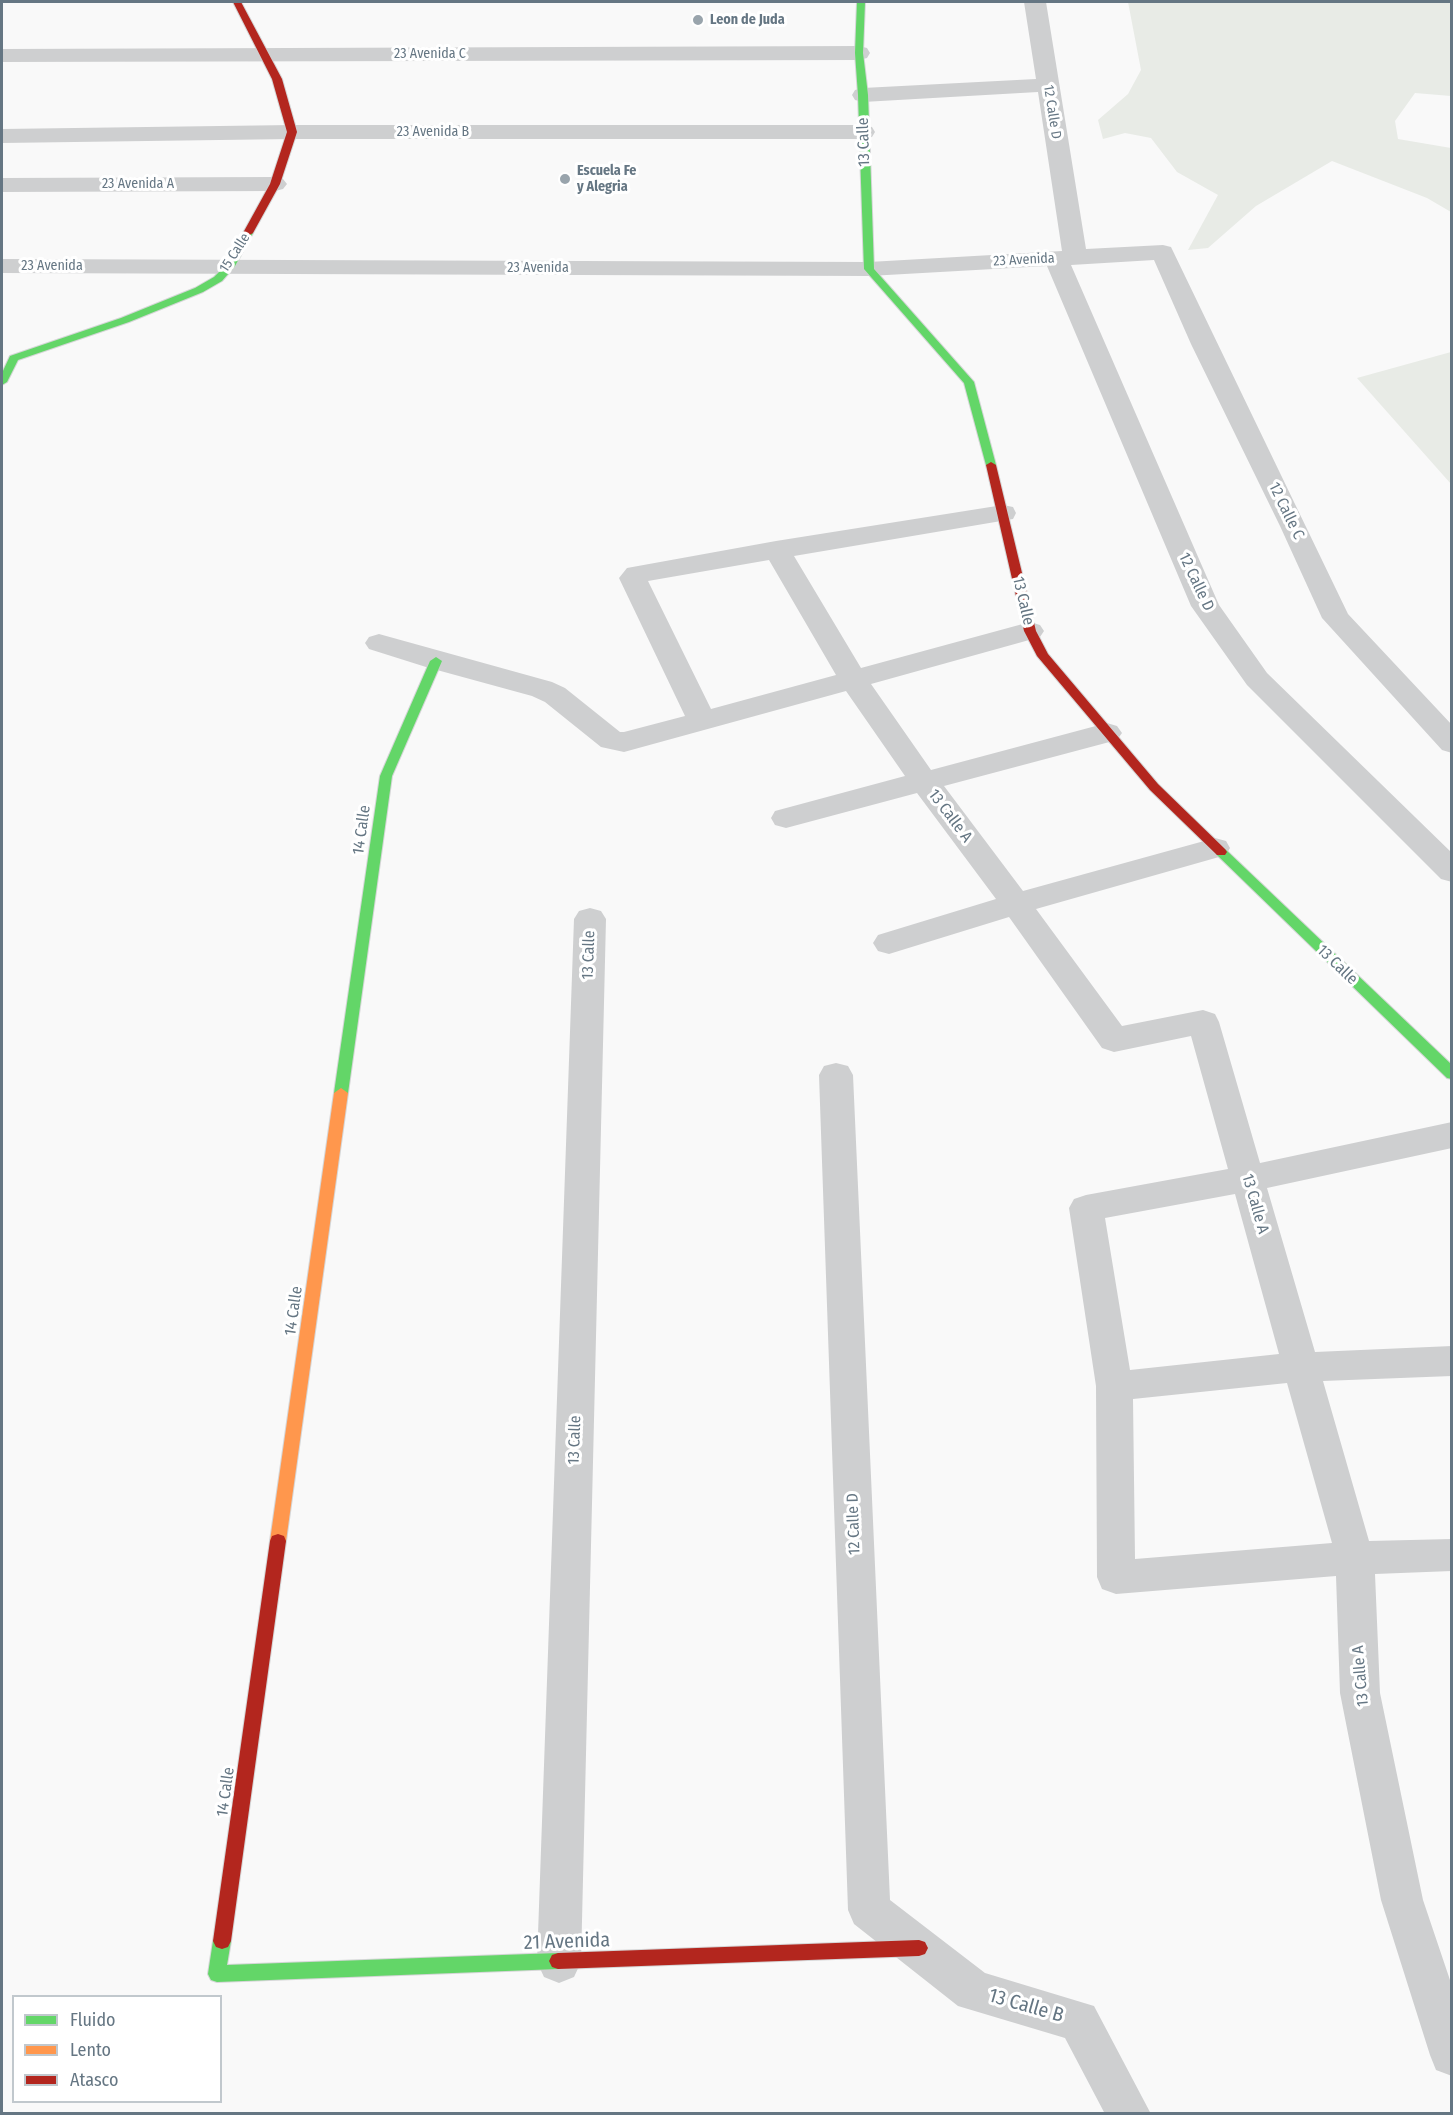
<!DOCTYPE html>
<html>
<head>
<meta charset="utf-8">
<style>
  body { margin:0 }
  #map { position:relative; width:1453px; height:2115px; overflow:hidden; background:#f9f9f9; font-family:"Fira Sans Condensed",sans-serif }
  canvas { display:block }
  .frame { position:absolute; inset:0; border:3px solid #657683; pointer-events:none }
  .legend { position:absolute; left:12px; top:1995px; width:210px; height:108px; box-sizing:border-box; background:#fff; border:2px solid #c1c8cd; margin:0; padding:8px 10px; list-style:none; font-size:18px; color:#657683 }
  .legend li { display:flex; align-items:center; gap:12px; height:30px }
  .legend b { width:30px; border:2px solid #c1c8cd }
</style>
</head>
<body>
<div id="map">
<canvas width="1453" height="2115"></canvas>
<div class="frame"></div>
<ul class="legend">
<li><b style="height:8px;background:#63d668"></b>Fluido</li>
<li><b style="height:8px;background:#ff974d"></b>Lento</li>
<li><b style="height:8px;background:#b3261e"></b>Atasco</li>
</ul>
</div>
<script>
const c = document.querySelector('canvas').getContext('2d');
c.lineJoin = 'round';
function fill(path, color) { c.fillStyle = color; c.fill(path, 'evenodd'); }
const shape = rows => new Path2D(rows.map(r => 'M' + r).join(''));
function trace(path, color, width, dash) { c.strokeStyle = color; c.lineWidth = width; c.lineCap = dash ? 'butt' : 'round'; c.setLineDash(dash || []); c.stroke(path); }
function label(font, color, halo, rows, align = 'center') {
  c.font = font + ' "Fira Sans Condensed",sans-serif'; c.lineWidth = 6; c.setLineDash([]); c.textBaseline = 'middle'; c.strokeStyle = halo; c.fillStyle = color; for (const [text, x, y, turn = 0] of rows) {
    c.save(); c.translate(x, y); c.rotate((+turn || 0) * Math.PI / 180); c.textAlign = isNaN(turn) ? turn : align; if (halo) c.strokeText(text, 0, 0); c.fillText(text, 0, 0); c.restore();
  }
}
const green = shape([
  [1128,2,1451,2,1451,96,1415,93,1395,121,1398,139,1451,148,1451,212,1427,198,1332,161,1256,206,1208,248,1188,250,1218,195,1177,172,1151,138,1125,133,1103,139,1098,120,1128,94,1141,70],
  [1451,352,1452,352,1451,484,1357,378]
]);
const street = shape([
  [1024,2,1046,2,1086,249,1163,245,1171,247,1348,614,1452,725,1452,753,1442,750,1322,618,1280,526,1191,344,1154,260,1071,265,1219,605,1267,673,1452,853,1452,882,1441,879,1247,685,1191,606,1047,266,869,276,2,273,2,259,869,262,1062,251,1038,92,863,102,855,100,852,95,855,90,863,88,1036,79,1024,2],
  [859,46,867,48,870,53,867,58,859,60,2,62,2,49,859,46],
  [292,125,864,125,872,127,875,132,872,137,864,139,292,139,2,143,2,129,292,125],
  [275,177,283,179,287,184,283,189,275,191,2,192,2,178,275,177],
  [1003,505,1013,507,1016,513,1013,519,794,556,861,668,1030,622,1040,625,1044,631,1040,637,871,684,931,770,1107,723,1117,726,1122,733,1117,740,944,786,1023,891,1215,838,1226,841,1230,848,1226,855,1036,909,1122,1026,1203,1010,1215,1014,1219,1022,1260,1163,1452,1122,1452,1148,1267,1188,1315,1352,1452,1346,1452,1376,1323,1381,1369,1541,1452,1539,1452,1571,1375,1574,1380,1693,1423,1900,1452,1986,1452,2076,1436,2070,1430,2055,1381,1900,1340,1693,1336,1576,1116,1594,1102,1589,1097,1577,1096,1386,1069,1208,1074,1199,1086,1195,1228,1169,1191,1036,1114,1052,1102,1048,1009,917,889,954,878,951,873,943,878,935,996,899,917,793,786,828,775,825,771,818,775,811,905,776,846,691,624,752,601,747,545,702,532,696,426,667,369,649,365,643,369,637,379,634,552,682,565,688,620,732,624,732,685,716,619,578,627,568,776,541,1003,505],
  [769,560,836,675,711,709,648,581,769,560],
  [1235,1194,1279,1354,1130,1370,1105,1218,1235,1194],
  [1287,1383,1332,1543,1135,1559,1133,1399,1287,1383],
  [590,908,601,911,606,919,581,1962,574,1977,559,1983,544,1977,537,1962,574,919,579,911,590,908],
  [836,1063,848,1066,853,1075,890,1900,985,1973,1094,2006,1151,2114,1105,2114,1065,2038,958,2006,854,1924,848,1910,819,1075,824,1066,836,1063]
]);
const fast = shape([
  [857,2,865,2,863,53,868,95,874,269,974,382,996,465,995,467,991,468,986,465,964,383,864,269,858,95,855,53,857,2],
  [248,230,253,233,235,266,222,281,203,292,129,322,18,360,7,382,2,385,2,373,10,356,121,318,195,288,214,277,226,265,245,231,248,230],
  [436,657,442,661,392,776,348,1093,341,1098,334,1093,380,776,430,661,436,657],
  [1221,848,1225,849,1452,1065,1452,1079,1447,1078,1217,855,1215,852,1221,848],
  [222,1933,228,1935,231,1941,227,1965,558,1953,564,1955,567,1961,564,1967,558,1969,217,1982,211,1980,208,1974,213,1941,216,1935,222,1933]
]);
const slow = shape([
  [341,1088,348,1093,286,1541,284,1546,278,1548,272,1546,270,1541,334,1093,341,1088]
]);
const jam = shape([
  [233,2,241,2,282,79,297,132,280,184,253,233,248,236,243,233,270,184,287,132,272,79,233,2],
  [991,462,996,465,1036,631,1048,654,1158,784,1225,849,1227,852,1225,855,1217,855,1150,790,1037,656,1024,631,986,465,991,462],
  [278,1534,284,1536,286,1541,231,1941,228,1947,222,1949,216,1947,213,1941,270,1541,272,1536,278,1534],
  [919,1940,925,1942,928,1948,925,1954,919,1956,558,1969,552,1967,549,1961,552,1955,558,1953,919,1940]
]);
const markers = [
  [698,20,6,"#99a4ac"],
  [565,179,6,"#99a4ac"]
];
const farPoinames = [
  ["Leon de Juda",710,20],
  ["Escuela Fe",577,171],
  ["y Alegria",577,187]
];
const farStreetnames = [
  ["23 Avenida C",430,54],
  ["12 Calle D",1052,112,81],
  ["23 Avenida B",433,132],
  ["23 Avenida A",138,184],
  ["15 Calle",235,253,-57],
  ["23 Avenida",1024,260,-3],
  ["23 Avenida",52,266],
  ["23 Avenida",538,268]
];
const streetNames = [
  ["13 Calle",864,142,-92],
  ["12 Calle C",1286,511,64],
  ["12 Calle D",1196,582,65],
  ["13 Calle",1023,601,77],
  ["13 Calle A",950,816,53],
  ["14 Calle",362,830,-82],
  ["13 Calle",589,955,-88],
  ["13 Calle",1337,965,44],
  ["13 Calle A",1255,1204,74],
  ["14 Calle",294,1311,-82],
  ["13 Calle",575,1440,-88],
  ["12 Calle D",854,1524,-92],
  ["13 Calle A",1361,1676,-95],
  ["14 Calle",226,1792,-82]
];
const nearStreetnames = [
  ["21 Avenida",567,1942,-2],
  ["13 Calle B",1026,2006,16]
];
fill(green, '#e8ebe6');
trace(fast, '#d5d6d7', 2);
trace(slow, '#d5d6d7', 2);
trace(jam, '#d5d6d7', 2);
fill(street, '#cecfd0');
fill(fast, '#63d668');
fill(slow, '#ff974d');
fill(jam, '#b3261e');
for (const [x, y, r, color] of markers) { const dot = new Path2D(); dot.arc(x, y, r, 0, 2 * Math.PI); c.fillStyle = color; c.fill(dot); trace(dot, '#fff', 2); }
label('bold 14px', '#657683', '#fff', farPoinames, 'left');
label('14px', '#657683', '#fff', farStreetnames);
label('16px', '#657683', '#fff', streetNames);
label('20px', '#657683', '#fff', nearStreetnames);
</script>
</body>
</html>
